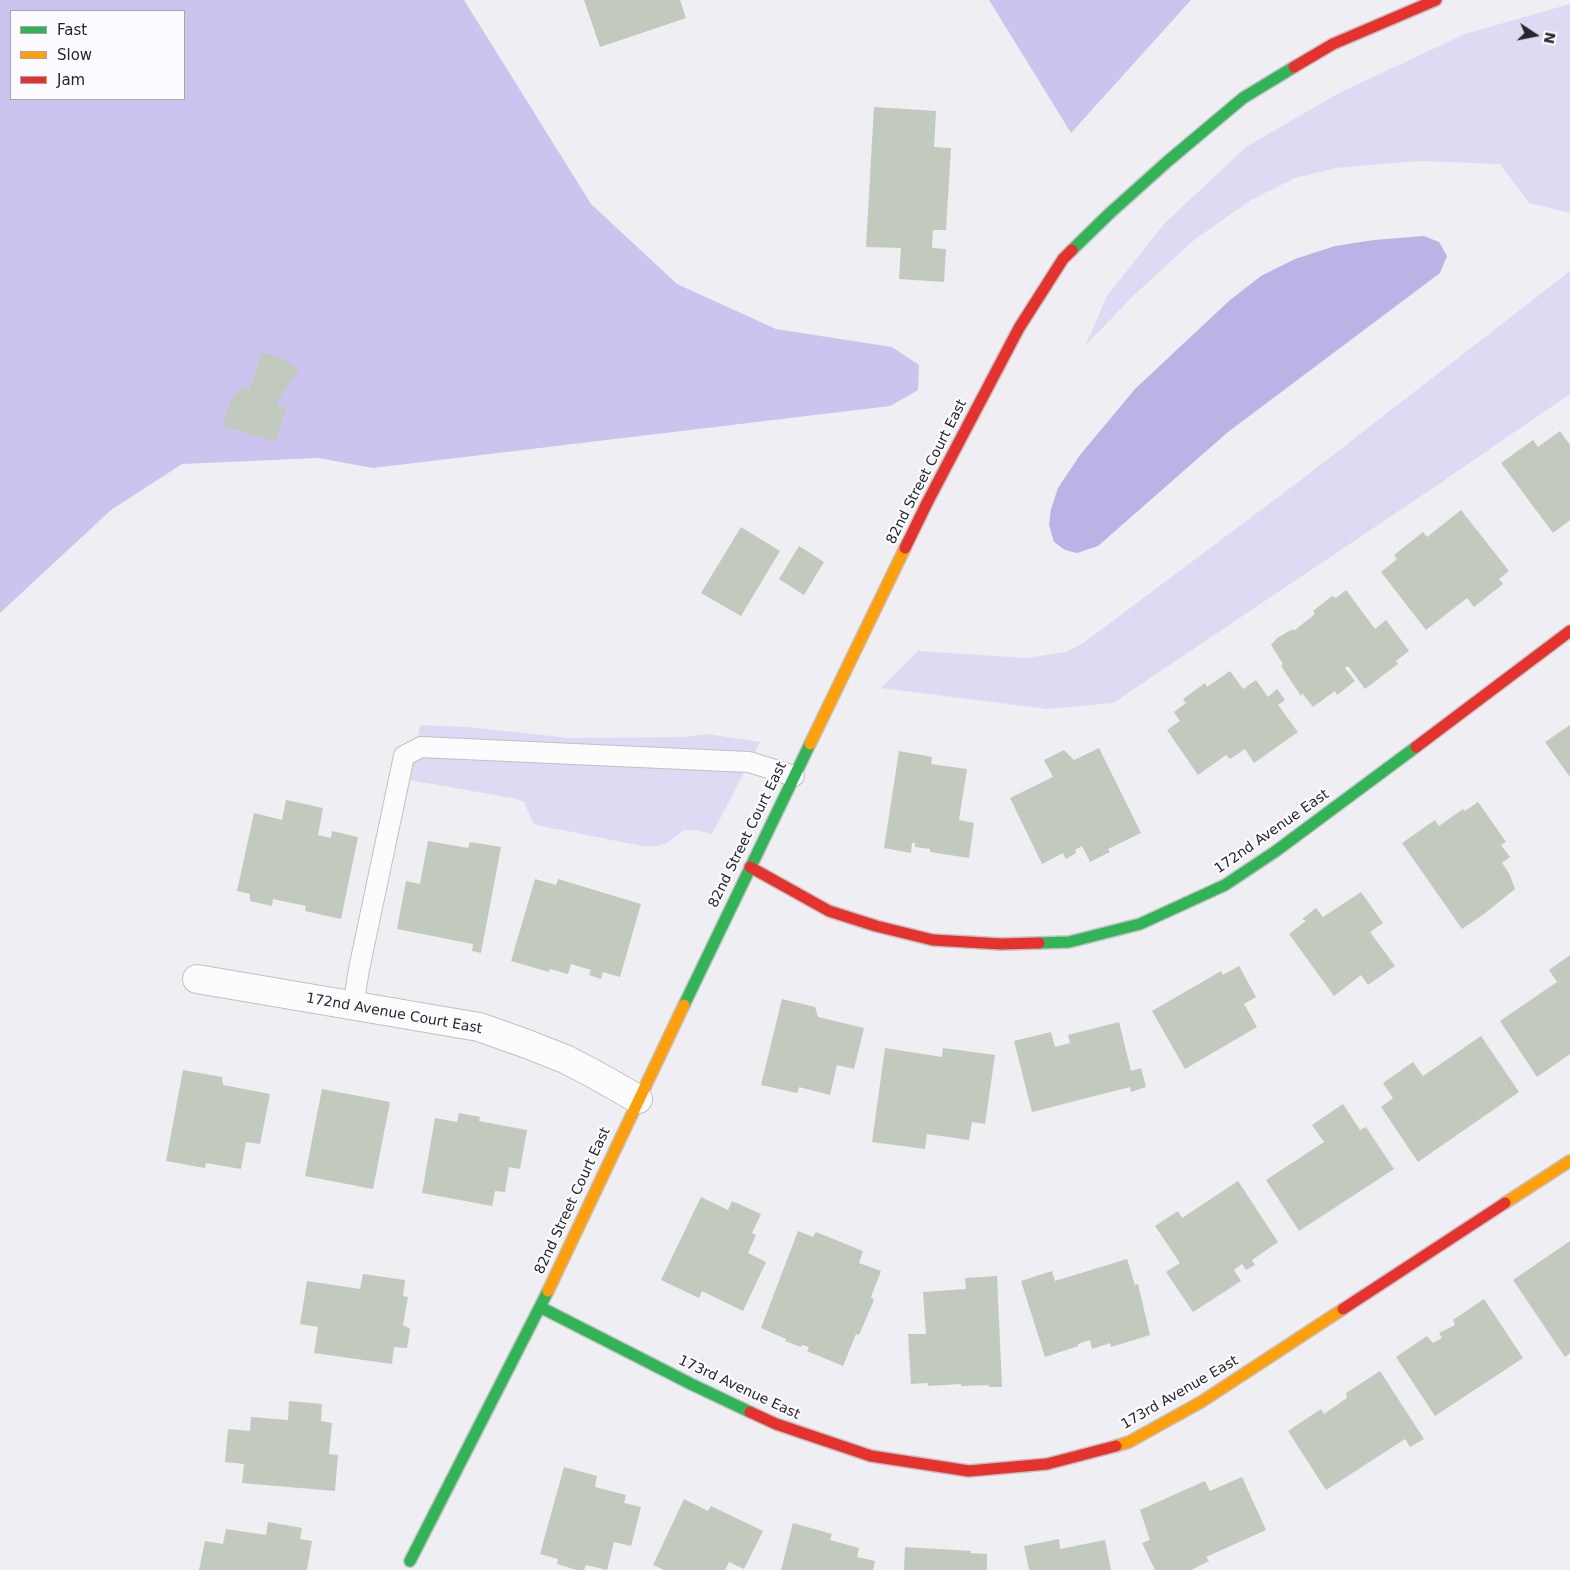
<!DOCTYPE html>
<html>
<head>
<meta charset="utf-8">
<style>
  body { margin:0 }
  #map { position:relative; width:1570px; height:1570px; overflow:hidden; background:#efeef3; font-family:"DejaVu Sans",sans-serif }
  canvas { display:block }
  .legend { position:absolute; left:10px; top:10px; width:175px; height:90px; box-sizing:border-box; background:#fbfbff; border:1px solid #a6a6a9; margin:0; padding:6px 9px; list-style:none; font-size:15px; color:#272729 }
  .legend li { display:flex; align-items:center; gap:10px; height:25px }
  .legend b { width:25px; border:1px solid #a6a6a9 }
  .north { position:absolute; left:1510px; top:10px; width:50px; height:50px; -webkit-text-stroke:4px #fbfbff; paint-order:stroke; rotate:101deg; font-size:14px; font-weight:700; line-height:20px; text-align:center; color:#272729 }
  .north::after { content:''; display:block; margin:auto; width:18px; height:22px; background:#272729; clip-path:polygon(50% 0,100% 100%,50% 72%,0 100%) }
</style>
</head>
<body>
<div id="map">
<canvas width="1570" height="1570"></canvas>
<ul class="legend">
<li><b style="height:6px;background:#30b455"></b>Fast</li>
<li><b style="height:6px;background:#ff9f0a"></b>Slow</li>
<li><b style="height:6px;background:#e5322d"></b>Jam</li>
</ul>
<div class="north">N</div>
</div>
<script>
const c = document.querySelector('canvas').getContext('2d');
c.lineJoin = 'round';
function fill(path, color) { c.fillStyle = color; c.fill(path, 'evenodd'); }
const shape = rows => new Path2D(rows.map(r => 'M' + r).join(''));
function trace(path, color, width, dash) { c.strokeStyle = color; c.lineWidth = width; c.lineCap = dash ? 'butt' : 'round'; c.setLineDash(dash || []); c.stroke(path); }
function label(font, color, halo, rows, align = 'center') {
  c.font = font + ' "DejaVu Sans",sans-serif'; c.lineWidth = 4.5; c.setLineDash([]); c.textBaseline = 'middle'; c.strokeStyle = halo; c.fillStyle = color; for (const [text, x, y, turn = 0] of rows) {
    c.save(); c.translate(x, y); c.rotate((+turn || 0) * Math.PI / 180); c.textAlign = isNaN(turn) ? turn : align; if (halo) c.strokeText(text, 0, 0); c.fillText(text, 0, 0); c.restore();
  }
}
const green = shape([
  [1570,4,1570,213,1529,203,1500,164,1419,161,1336,168,1295,178,1251,200,1194,240,1133,296,1085,346,1107,296,1164,224,1246,147,1339,93,1465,34],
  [1570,271,1570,394,1433,488,1113,703,1047,709,881,688,918,651,1027,658,1066,652,1082,644,1297,483],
  [420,725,467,727,570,738,684,737,707,734,760,742,712,834,697,830,684,830,667,843,657,846,642,846,541,826,533,823,524,802,517,799,410,780]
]);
const forest = shape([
  [0,0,464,0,591,204,677,284,776,329,892,347,919,365,918,390,890,406,373,468,318,458,182,464,111,510,0,613],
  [11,11,184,11,184,99,11,99],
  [989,0,1191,0,1071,133]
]);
const water = shape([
  [1424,236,1439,242,1447,256,1440,273,1228,432,1098,546,1077,553,1065,550,1054,542,1049,525,1051,509,1058,488,1080,455,1135,389,1230,300,1261,276,1295,259,1335,246,1374,240]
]);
const building = shape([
  [584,0,680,0,686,18,600,47],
  [874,107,936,111,934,147,951,148,946,230,933,230,932,248,946,249,944,282,899,279,901,248,866,247],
  [262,352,282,358,299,369,276,405,286,408,276,442,223,426,230,401,241,387,250,390],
  [1560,431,1570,445,1570,520,1553,533,1501,463,1533,440,1538,447],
  [1461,510,1509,571,1499,579,1503,584,1474,607,1467,598,1426,630,1381,572,1397,559,1394,555,1423,532,1427,537],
  [741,527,780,551,741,616,701,593],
  [799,546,824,562,804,595,779,579],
  [1346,590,1375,629,1386,620,1409,651,1396,661,1398,664,1365,689,1348,666,1345,668,1355,681,1337,695,1335,691,1313,707,1302,693,1301,696,1281,666,1283,664,1271,645,1277,638,1291,630,1295,630,1315,614,1313,611,1332,596,1336,598],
  [1230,671,1243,689,1256,680,1268,697,1277,689,1285,700,1278,705,1298,732,1254,763,1245,749,1230,759,1226,755,1198,775,1167,730,1180,721,1174,712,1186,703,1183,699,1205,683,1207,687],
  [1570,725,1570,777,1545,742],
  [1099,748,1141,833,1108,849,1110,852,1090,862,1082,846,1075,850,1076,853,1066,859,1063,853,1042,864,1010,798,1053,777,1044,760,1064,750,1074,760],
  [899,751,932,757,931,764,967,769,959,820,974,823,969,858,930,852,930,849,915,847,915,843,912,843,911,853,884,848],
  [286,800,323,808,318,835,331,838,332,831,358,837,341,919,305,911,306,906,273,899,272,906,250,901,250,894,237,891,254,813,282,820],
  [1478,802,1506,842,1501,845,1510,857,1502,863,1509,873,1515,889,1484,914,1462,929,1402,843,1435,820,1439,826,1463,809,1465,811],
  [428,841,468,848,470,842,501,847,481,953,472,951,473,944,397,929,406,881,420,884],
  [535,879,556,885,558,879,641,904,620,977,603,972,601,979,589,975,591,970,571,964,568,974,550,969,549,972,511,961],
  [1361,892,1383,923,1370,932,1395,966,1368,985,1361,975,1334,996,1289,934,1306,921,1302,919,1316,908,1323,917],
  [1570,955,1570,1054,1537,1077,1500,1021,1557,982,1549,970],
  [1239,966,1256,997,1244,1004,1257,1027,1185,1069,1152,1011,1221,971,1223,975],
  [782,999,815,1007,818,1017,864,1028,854,1069,837,1065,830,1095,799,1087,797,1093,761,1085],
  [1119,1022,1131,1071,1141,1068,1146,1087,1131,1092,1130,1087,1032,1112,1014,1041,1051,1032,1055,1047,1070,1043,1068,1035],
  [1481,1036,1519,1092,1418,1162,1381,1107,1393,1098,1383,1083,1413,1062,1423,1076],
  [885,1048,942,1057,943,1048,995,1055,985,1124,972,1122,969,1140,927,1134,925,1149,872,1142],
  [183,1070,222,1077,223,1085,270,1094,260,1144,246,1142,241,1169,206,1163,205,1168,166,1161],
  [322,1089,390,1102,373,1189,305,1176],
  [1343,1104,1360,1130,1366,1127,1394,1169,1299,1231,1266,1180,1324,1142,1312,1125],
  [459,1113,480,1117,479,1121,527,1130,520,1169,509,1167,505,1192,495,1191,492,1206,422,1193,435,1118,457,1122],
  [1238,1181,1278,1242,1252,1260,1255,1265,1246,1270,1242,1264,1234,1270,1241,1281,1193,1312,1166,1272,1180,1263,1155,1226,1178,1211,1182,1218],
  [701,1197,728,1210,732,1201,761,1214,752,1233,756,1235,748,1253,766,1262,743,1311,702,1291,699,1298,661,1280],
  [798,1231,813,1237,816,1232,863,1251,859,1263,881,1271,871,1297,874,1300,859,1335,856,1334,843,1366,807,1351,809,1347,802,1345,801,1347,785,1341,786,1339,761,1328],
  [1570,1241,1570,1353,1565,1357,1513,1280],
  [1127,1259,1135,1285,1138,1284,1150,1335,1111,1347,1110,1343,1092,1349,1090,1340,1078,1344,1078,1346,1045,1357,1021,1281,1052,1271,1055,1281],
  [363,1274,405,1280,403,1296,408,1297,403,1325,410,1329,407,1348,394,1347,392,1364,314,1353,318,1327,300,1324,307,1281,360,1289],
  [997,1276,1002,1387,989,1387,989,1385,961,1386,961,1384,928,1386,928,1383,911,1384,908,1334,926,1334,923,1292,966,1289,965,1278],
  [1484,1299,1523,1358,1435,1416,1396,1357,1427,1336,1433,1343,1442,1338,1439,1333,1455,1325,1453,1320],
  [1380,1371,1424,1439,1410,1447,1405,1439,1326,1490,1288,1431,1321,1409,1324,1414,1347,1398,1346,1393],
  [289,1401,322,1404,321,1421,332,1423,329,1454,338,1455,335,1491,242,1483,244,1464,225,1462,228,1429,250,1431,251,1417,288,1420],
  [564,1467,597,1476,595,1487,626,1495,624,1503,641,1507,631,1546,614,1542,607,1570,586,1565,584,1570,577,1570,557,1564,558,1559,540,1554],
  [1242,1477,1266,1530,1206,1557,1209,1561,1191,1570,1155,1570,1142,1543,1150,1540,1140,1510,1205,1481,1210,1491],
  [684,1499,708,1511,711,1506,763,1531,744,1569,729,1562,725,1570,664,1570,653,1565],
  [268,1522,302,1528,300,1539,312,1541,307,1570,199,1570,205,1541,223,1544,226,1529,266,1535],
  [793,1523,832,1534,830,1540,859,1548,857,1557,875,1561,873,1570,781,1570],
  [1059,1539,1060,1549,1105,1540,1111,1570,1029,1570,1024,1546],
  [905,1547,971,1551,970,1553,987,1554,987,1570,904,1570]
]);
const lane = shape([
  [353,1006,359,969,404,756,421,747,749,762,794,776]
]);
const street = shape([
  [197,979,479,1027,527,1044,565,1059,594,1074,638,1099]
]);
const fast = shape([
  [1072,250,1110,213,1168,161,1243,98,1294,67],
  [1039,943,1069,942,1140,924,1225,885,1276,851,1416,747],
  [684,1005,810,744],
  [540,1307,691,1384,750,1412],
  [410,1561,548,1291]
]);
const slow = shape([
  [810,744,905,548],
  [1505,1203,1570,1161],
  [548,1291,684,1005],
  [1116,1446,1129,1442,1201,1402,1343,1309]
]);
const jam = shape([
  [1294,67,1333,44,1436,0],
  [905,548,928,501,1019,328,1063,259,1072,250],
  [1416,747,1570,631],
  [750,867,829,911,876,926,933,940,1001,944,1039,943],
  [1343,1309,1505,1203],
  [750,1412,776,1424,871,1456,969,1471,1047,1464,1116,1446]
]);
const streetNames = [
  ["82nd Street Court East",927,472,-63],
  ["172nd Avenue East",1272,832,-35],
  ["82nd Street Court East",748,835,-64],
  ["172nd Avenue Court East",394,1014,10],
  ["82nd Street Court East",573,1201,-65],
  ["173rd Avenue East",739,1388,25],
  ["173rd Avenue East",1180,1393,-30]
];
fill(green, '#dedaf4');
fill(forest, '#ccc3ee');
fill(water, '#bdb2e6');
fill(building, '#c2c9bd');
trace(lane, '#c1c0c4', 22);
trace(street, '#c1c0c4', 30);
trace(fast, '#c1c0c4', 14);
trace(slow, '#c1c0c4', 14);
trace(jam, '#c1c0c4', 14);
trace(lane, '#fdfcfd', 20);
trace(street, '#fdfcfd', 28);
trace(fast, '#30b455', 11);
trace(slow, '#ff9f0a', 11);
trace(jam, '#e5322d', 11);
label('14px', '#272729', '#fbfbff', streetNames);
</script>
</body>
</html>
